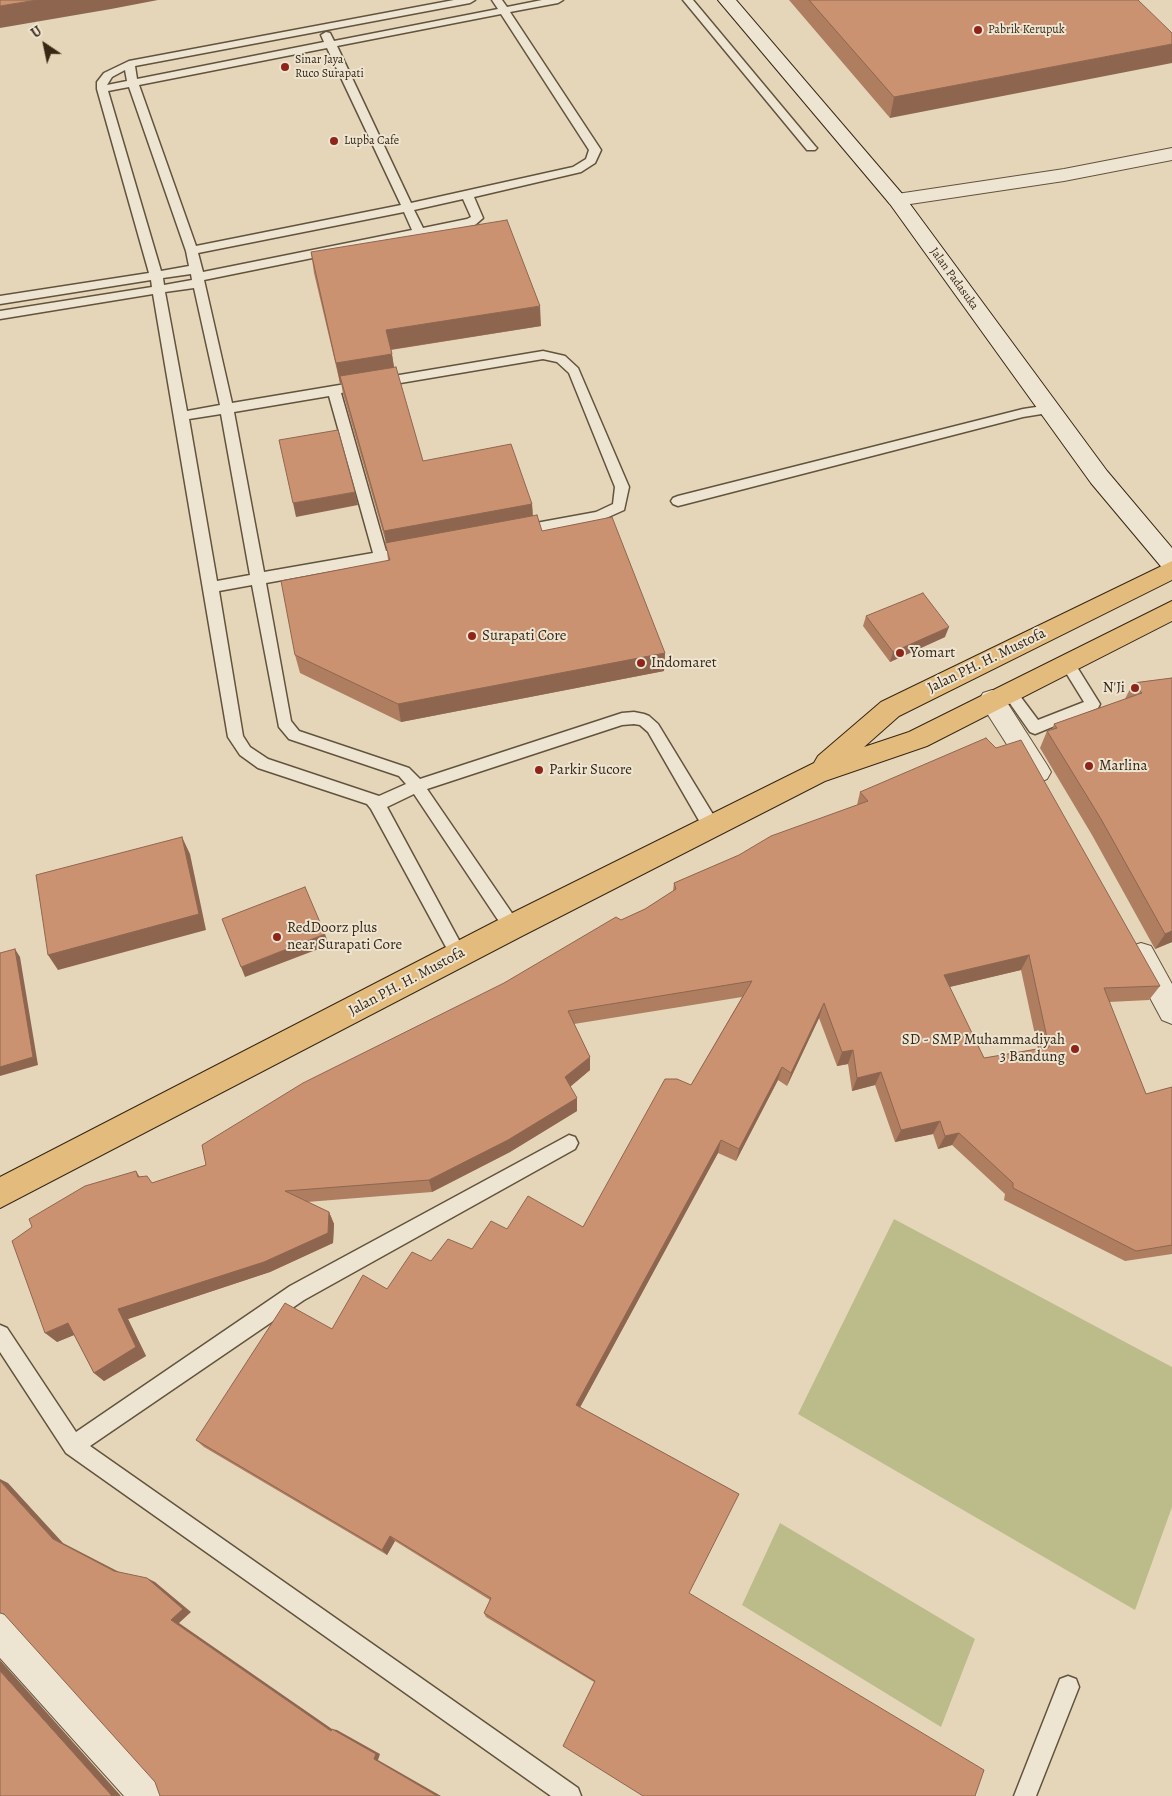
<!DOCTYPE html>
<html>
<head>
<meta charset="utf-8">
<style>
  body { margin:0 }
  #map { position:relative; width:1172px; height:1796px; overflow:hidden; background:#e5d6ba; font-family:Alegreya,serif }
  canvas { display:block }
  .north { position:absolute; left:20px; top:20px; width:50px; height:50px; -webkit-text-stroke:4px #eee4d2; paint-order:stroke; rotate:326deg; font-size:14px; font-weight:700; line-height:20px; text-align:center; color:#372713 }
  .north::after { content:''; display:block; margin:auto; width:18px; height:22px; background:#372713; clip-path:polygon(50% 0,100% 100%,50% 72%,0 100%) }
</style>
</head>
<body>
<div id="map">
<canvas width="1172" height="1796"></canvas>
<div class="north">U</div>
</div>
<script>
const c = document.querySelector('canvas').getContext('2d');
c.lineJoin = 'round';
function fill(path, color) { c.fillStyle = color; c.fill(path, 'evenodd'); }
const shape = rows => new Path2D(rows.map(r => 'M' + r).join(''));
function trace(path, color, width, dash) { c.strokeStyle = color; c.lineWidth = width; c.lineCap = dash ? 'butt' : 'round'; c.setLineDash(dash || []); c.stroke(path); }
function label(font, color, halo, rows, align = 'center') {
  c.font = font + ' Alegreya,serif'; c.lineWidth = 4; c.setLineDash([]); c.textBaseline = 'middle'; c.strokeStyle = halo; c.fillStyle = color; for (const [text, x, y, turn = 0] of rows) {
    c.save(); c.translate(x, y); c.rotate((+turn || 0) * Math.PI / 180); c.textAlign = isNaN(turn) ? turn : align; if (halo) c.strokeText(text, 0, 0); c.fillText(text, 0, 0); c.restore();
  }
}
const green = shape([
  [894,1219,1172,1367,1172,1507,1135,1610,798,1414],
  [780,1523,975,1639,941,1727,742,1605]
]);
const lane = shape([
  [454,0,475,0,470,3,135,66,137,79,324,42,321,35,326,32,330,33,334,41,498,9,492,0,502,0,507,7,542,0,563,0,558,3,510,12,601,150,595,163,581,172,474,197,483,218,475,225,204,280,232,403,543,351,565,356,578,368,629,487,624,510,604,519,519,536,514,535,512,531,514,527,596,512,613,504,615,487,569,373,557,362,543,359,341,393,386,551,409,547,414,548,416,552,414,556,409,557,266,583,291,721,299,731,409,768,420,779,622,713,634,712,644,714,649,716,658,724,717,821,719,826,717,831,711,833,705,831,648,732,640,725,634,724,622,725,427,789,518,922,520,927,518,932,512,934,506,932,414,794,387,807,467,955,465,960,459,962,453,960,371,809,367,804,258,768,240,755,228,737,153,294,0,319,0,311,152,287,151,280,0,304,0,296,149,273,97,89,97,82,104,73,129,61,454,0],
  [501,14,589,150,586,159,573,167,411,203,337,46,501,14],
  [327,48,401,205,196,246,139,85,327,48],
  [125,70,127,81,107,85,112,77,125,70],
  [129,87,186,251,189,266,161,271,108,91,129,87],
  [463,199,471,217,467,219,423,228,414,210,463,199],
  [404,212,412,230,203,272,198,253,404,212],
  [191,274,192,280,164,285,163,278,191,274],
  [194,288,220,405,187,411,165,292,194,288],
  [329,396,373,553,264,572,234,412,329,396],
  [221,414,250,575,217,581,189,419,221,414],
  [252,585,279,727,289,739,399,776,406,784,379,796,268,759,250,747,243,736,219,591,252,585],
  [683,0,693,0,815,146,817,148,815,150,807,150,683,0],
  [1049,405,1054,406,1055,409,1054,412,1023,417,678,506,673,504,671,501,673,498,678,496,1023,409,1049,405],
  [1067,657,1072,659,1100,704,1098,708,1040,732,1035,734,1030,732,1002,692,1004,688,1009,686,1014,688,1038,720,1084,702,1060,663,1062,659,1067,657],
  [569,1135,575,1137,578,1143,575,1149,304,1300,90,1446,578,1788,581,1796,551,1796,66,1453,0,1352,0,1325,7,1328,76,1432,290,1286,569,1135],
  [1068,1676,1076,1679,1079,1687,1036,1796,1014,1796,1060,1679,1068,1676]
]);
const street = shape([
  [1172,148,1172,160,1064,181,897,206,890,204,887,200,890,196,897,194,1064,169,1172,148],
  [992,690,1001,693,1047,765,1051,772,1047,779,1038,783,1029,779,983,707,979,700,983,693,992,690],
  [1141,943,1151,946,1172,984,1172,1024,1162,1020,1127,955,1131,946,1141,943],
  [0,1613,13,1618,162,1783,168,1796,124,1796,0,1658,0,1613]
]);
const secondary = shape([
  [718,0,736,0,904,196,1107,471,1172,548,1172,573,1164,570,1091,483,890,204,718,0]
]);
const highway = shape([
  [1172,561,1172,580,899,716,864,747,909,732,1172,601,1172,621,927,746,825,781,522,936,0,1208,0,1177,502,918,814,763,818,756,881,702,1172,561]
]);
const wall = shape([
  [789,0,1138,0,890,118],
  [311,252,541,326,391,350,394,367,423,461,532,504,533,516,542,531,665,653,664,671,401,722,300,673,295,655,388,560,386,543,343,394,341,383,340,383,314,273],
  [866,616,945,637,890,662,863,626],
  [1172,678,1172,942,1155,949,1092,835,1040,748,1047,731,1052,730,1054,724,1125,699,1133,683],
  [860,792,1160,986,1149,1000,1109,1002,1146,1094,1172,1087,1172,1254,1125,1261,1004,1200,1005,1194,952,1145,938,1149,933,1134,895,1142,875,1085,852,1091,848,1064,837,1066,819,1018,787,1086,778,1080,736,1161,718,1153,580,1407,739,1494,594,1682,486,1617,484,1613,490,1600,395,1541,387,1555,204,1447,196,1440,332,1329,387,1289,431,1261,472,1249,507,1229,583,1227,691,1085,742,997,574,1024,590,1057,590,1070,570,1087,577,1111,510,1152,432,1192,307,1202,329,1212,334,1224,333,1243,270,1272,128,1319,146,1356,104,1381,94,1373,74,1335,57,1342,136,1171,140,1177,152,1183,206,1165,504,983,621,920,645,909,673,891,674,883,857,805],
  [1021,970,1038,1049,984,1058,949,987]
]);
const shadedWall = shape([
  [37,0,158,0,111,9,0,28,0,6],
  [1172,44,1172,63,890,118,894,97],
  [540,306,541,326,388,350,386,330],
  [392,354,395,374,340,376,341,383,340,383,336,363],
  [355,492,358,505,296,517,293,503],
  [532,504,533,522,387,549,384,531],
  [949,627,945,637,890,662,893,652],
  [665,653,664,671,401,722,398,704],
  [182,837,190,854,206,930,58,970,48,955],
  [1172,931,1172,942,1155,949,1165,934],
  [325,934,329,945,245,977,241,967],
  [15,949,20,957,38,1065,0,1076,0,1067],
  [1029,955,1021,970,937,990,944,975],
  [824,1003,819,1018,787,1086,791,1073],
  [853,1050,848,1064,837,1066,842,1052],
  [590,1057,590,1070,565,1091,565,1077],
  [782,1067,778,1080,736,1161,739,1149],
  [881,1072,875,1085,852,1091,857,1078],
  [577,1098,577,1111,510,1152,432,1192,429,1180],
  [940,1121,933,1134,895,1142,901,1130],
  [959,1133,952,1145,938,1149,945,1136],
  [721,1140,718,1153,577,1413,576,1405],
  [329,1212,334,1224,333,1243,270,1272,128,1319,146,1356,104,1381,94,1373,118,1309],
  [68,1323,79,1333,57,1342,45,1333],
  [0,1479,8,1483,63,1543,123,1574,114,1571,53,1539,0,1481],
  [390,1536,395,1541,387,1555,382,1550],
  [147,1578,155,1582,191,1612,179,1623,332,1729,337,1730,380,1754,378,1760,441,1796,437,1796,374,1759,331,1731,171,1620],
  [0,1660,121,1796,112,1796,0,1671]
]);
const building = shape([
  [0,0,37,0,0,6,0,0],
  [809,0,1138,0,1172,33,1172,44,894,97,809,0],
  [507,220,540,306,386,330,392,354,336,363,311,252,507,220],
  [396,367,423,461,511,444,532,504,384,531,340,376,396,367],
  [338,430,355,492,293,503,279,440,338,430],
  [537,515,542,531,612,517,665,653,398,704,295,655,281,581,390,560,385,543,537,515],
  [923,593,949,627,893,652,866,616,923,593],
  [1172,678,1172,931,1165,934,1101,819,1047,731,1057,728,1054,724,1142,693,1133,683,1172,678],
  [986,738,996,748,1021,740,1160,986,1104,988,1146,1094,1172,1087,1172,1245,1136,1251,1013,1188,1013,1183,959,1133,945,1136,940,1121,901,1130,881,1072,857,1078,853,1050,842,1052,824,1003,791,1073,782,1067,739,1149,721,1140,576,1405,739,1494,689,1593,984,1770,975,1796,643,1796,563,1746,595,1681,484,1613,491,1598,390,1536,382,1550,196,1440,285,1303,332,1329,363,1275,387,1289,412,1252,431,1261,448,1239,472,1249,491,1221,507,1229,528,1196,583,1227,665,1079,677,1079,691,1085,752,981,568,1011,590,1057,565,1077,577,1098,508,1140,429,1180,285,1191,329,1212,328,1233,264,1262,118,1309,136,1347,94,1373,68,1323,45,1333,12,1241,32,1227,29,1219,85,1186,136,1171,138,1177,147,1176,152,1183,206,1165,202,1145,303,1083,504,983,616,917,621,920,645,909,676,889,674,883,739,855,771,836,868,801,860,792,986,738],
  [1029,955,1049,1047,984,1058,944,975,1029,955],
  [182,837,199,914,48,955,36,875,182,837],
  [305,887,325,934,241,967,222,919,305,887],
  [15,949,33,1057,0,1067,0,953,15,949],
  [0,1481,53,1539,114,1571,147,1578,183,1609,171,1620,331,1731,332,1729,376,1754,374,1759,437,1796,160,1796,155,1782,4,1614,0,1613,0,1481],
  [0,1671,112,1796,0,1796,0,1671]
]);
const markers = [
  [978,30,5,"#8f2418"],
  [285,67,5,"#8f2418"],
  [334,141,5,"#8f2418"],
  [472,636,5,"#8f2418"],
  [900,653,5,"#8f2418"],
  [641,663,5,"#8f2418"],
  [1135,688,5,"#8f2418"],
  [1089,766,5,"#8f2418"],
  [539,770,5,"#8f2418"],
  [277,937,5,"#8f2418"],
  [1075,1049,5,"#8f2418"]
];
const farPoinames = [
  ["Pabrik Kerupuk",988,30],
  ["Sinar Jaya",295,60],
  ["Ruco Surapati",295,74],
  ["Lupba Cafe",344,141]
];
const farStreetnames = [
  ["Jalan Padasuka",954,279,54]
];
const poiNames = [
  ["Surapati Core",482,636],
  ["Yomart",910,653],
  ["Indomaret",651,663],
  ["N'Ji",1125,688,"right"],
  ["Marlina",1099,766],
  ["Parkir Sucore",549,770],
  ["RedDoorz plus",287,928],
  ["near Surapati Core",287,945],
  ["SD - SMP Muhammadiyah",1065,1040,"right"],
  ["3 Bandung",1065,1057,"right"]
];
const streetNames = [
  ["Jalan PH. H. Mustofa",987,661,-26],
  ["Jalan PH. H. Mustofa",407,982,-28]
];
fill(green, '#bcbc8a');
trace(lane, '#62533d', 3);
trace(street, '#62533d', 2);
trace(secondary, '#372713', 2);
trace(highway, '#372713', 2);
fill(lane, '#eee4d2');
fill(street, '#eee4d2');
fill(secondary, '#eee4d2');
fill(highway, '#e2bb7d');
fill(wall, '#af7e61');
fill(shadedWall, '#8e664f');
fill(building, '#cb9271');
trace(building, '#8e664f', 1);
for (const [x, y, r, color] of markers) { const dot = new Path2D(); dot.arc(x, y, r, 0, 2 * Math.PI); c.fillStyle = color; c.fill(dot); trace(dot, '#eee4d2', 2); }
label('12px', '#372713', '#eee4d2', farPoinames, 'left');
label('12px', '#372713', '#eee4d2', farStreetnames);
label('15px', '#372713', '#eee4d2', poiNames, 'left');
label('15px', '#372713', '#eee4d2', streetNames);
</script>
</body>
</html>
